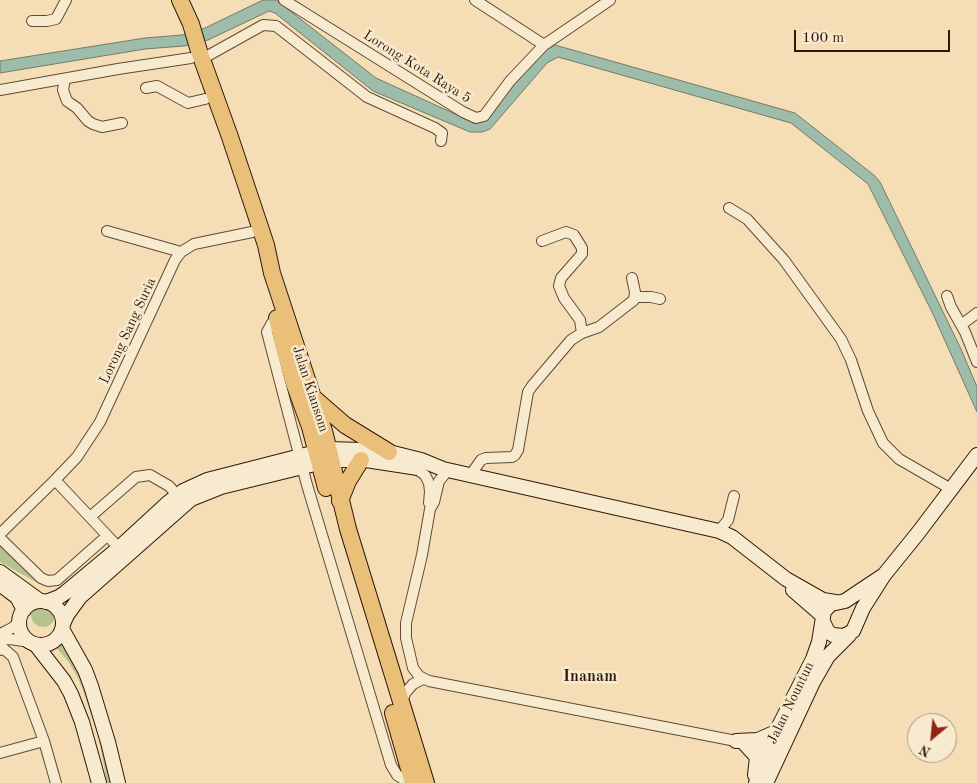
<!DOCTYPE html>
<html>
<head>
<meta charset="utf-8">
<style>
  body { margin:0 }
  #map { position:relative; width:977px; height:783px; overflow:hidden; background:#f5deb5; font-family:"Old Standard TT",serif }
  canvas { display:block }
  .north { position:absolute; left:907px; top:713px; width:50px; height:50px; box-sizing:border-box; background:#f8eacf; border:1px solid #a89681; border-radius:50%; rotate:208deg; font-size:14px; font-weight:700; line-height:20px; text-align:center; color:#2f190b }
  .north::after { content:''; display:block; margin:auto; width:18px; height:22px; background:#8f2418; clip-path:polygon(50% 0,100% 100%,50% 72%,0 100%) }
  .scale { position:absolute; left:794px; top:30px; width:156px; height:22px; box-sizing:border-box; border:2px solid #2f190b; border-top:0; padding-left:6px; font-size:15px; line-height:18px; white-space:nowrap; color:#2f190b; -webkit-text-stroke:4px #f8eacf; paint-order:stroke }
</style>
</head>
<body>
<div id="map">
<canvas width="977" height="783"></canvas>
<div class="north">N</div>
<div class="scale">100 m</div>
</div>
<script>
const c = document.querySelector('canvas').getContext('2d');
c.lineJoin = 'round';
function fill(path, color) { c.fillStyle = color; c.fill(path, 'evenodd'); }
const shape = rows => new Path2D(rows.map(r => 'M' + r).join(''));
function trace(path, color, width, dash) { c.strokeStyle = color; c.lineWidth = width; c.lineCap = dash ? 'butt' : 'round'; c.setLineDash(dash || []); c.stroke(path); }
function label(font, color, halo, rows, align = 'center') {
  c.font = font + ' "Old Standard TT",serif'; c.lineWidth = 5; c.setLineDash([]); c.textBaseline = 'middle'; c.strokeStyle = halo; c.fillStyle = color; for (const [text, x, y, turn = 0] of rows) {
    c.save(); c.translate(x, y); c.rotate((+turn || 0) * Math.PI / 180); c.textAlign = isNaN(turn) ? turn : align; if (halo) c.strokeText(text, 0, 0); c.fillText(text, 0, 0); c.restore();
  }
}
const green = shape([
  [0,543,42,583,36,582,0,562],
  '31 615a12 12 0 1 1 24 0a12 12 0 1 1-24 0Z',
  [64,633,78,653,112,783,107,783,99,739,85,696,78,678,68,661,49,640]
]);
const water = shape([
  [263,0,276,0,376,78,475,123,481,121,541,52,555,45,795,113,875,176,880,182,961,349,977,387,977,412,932,312,868,184,791,123,558,57,547,63,490,129,482,132,470,132,373,91,275,13,269,11,208,40,184,46,145,49,0,73,0,61,145,38,182,35,205,28,263,0]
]);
const street = shape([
  [284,0,463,112,476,118,484,116,510,81,544,45,610,0],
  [475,0,544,45],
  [32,21,47,21,56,19,66,0],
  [202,59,263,25,276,26,367,97,435,128,442,133,441,141],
  [65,79,63,90,67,101,77,108,88,121,93,124,102,127,122,123],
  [146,88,157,86,188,103,205,99],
  [0,90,118,69,191,58],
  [729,208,747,219,784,260,841,339,851,360,868,411,883,443,899,459,951,489],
  [107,231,181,252],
  [542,241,566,232,574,235,582,248,582,254,561,278,559,286,564,298,580,320,582,333],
  [947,296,951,307,965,332,977,362],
  [636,297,651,297,660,299],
  [277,318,272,323,267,332,307,485,391,765,397,775,409,783],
  [961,325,977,313],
  [415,468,425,475,429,483,430,492,429,503],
  [444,475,439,481,434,502,430,509,422,555,406,623,406,638,413,668,419,676,429,681,736,741,768,750],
  [474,476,474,470,481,460,486,458,512,457,515,455,518,450,528,392,532,386,571,340,582,333,599,327,634,300,635,292,632,278],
  [55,480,119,548],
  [90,517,136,477,150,475,169,486,177,495],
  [719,531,728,520,734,496],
  [0,534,55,480,77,457,100,422,175,260,181,252,194,244,252,232],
  [0,538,41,578,48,581,57,580,107,536],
  [0,634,12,628,19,622],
  [0,640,10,639,30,642],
  [0,650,4,649,13,657,44,741,56,783],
  [401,702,406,692,413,684,423,679],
  [0,753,44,741]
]);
const secondary = shape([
  [0,572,40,601],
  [1,585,17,597,24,610],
  [793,590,823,616],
  '19 623a22 22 0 1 1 44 0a22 22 0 1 1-44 0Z',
  [46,602,59,597,65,593,119,548,169,502,183,491,207,480,328,449,362,450,389,452,421,460,443,469,719,531,732,537,786,579,823,600,835,602],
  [823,622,828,632,833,635,844,636,853,631,863,608,884,575,918,533,977,455],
  [63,624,67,615,80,597,191,499,221,487,331,460,366,460,418,468],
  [62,629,85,670,91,686,108,742,118,783],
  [36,645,64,681,71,694,82,722,99,783],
  [736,741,758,740,776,732],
  [745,744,757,757,755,775],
  [756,783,776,732,813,659,819,642,824,611,831,604,845,601,884,575],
  [766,783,813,682,828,656,849,635]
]);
const primary = shape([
  [180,0,191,24,199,51,230,137,266,245,272,273,324,431,348,529,426,783],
  [277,318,283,344,294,383,310,427,326,488],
  [315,399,345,425,389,452],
  [340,501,348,481,361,460],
  [393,713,413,783]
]);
const streetNames = [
  ["Lorong Kota Raya 5",417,67,32],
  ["Lorong Sang Suria",128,331,-65],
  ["Jalan Kiansom",310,389,72],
  ["Jalan Nountun",791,703,-64]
];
const quarterNames = [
  ["Inanam",590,677]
];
fill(green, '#b7c291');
fill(water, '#9dbcaa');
trace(water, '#717b6a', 1);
trace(street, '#604a36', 12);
trace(secondary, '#2f190b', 16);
trace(primary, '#2f190b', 18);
trace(street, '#f8eacf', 10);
trace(secondary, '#f8eacf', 14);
trace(primary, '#eabf7a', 16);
label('14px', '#2f190b', '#f8eacf', streetNames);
label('bold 16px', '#2f190b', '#f8eacf', quarterNames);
</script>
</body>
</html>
